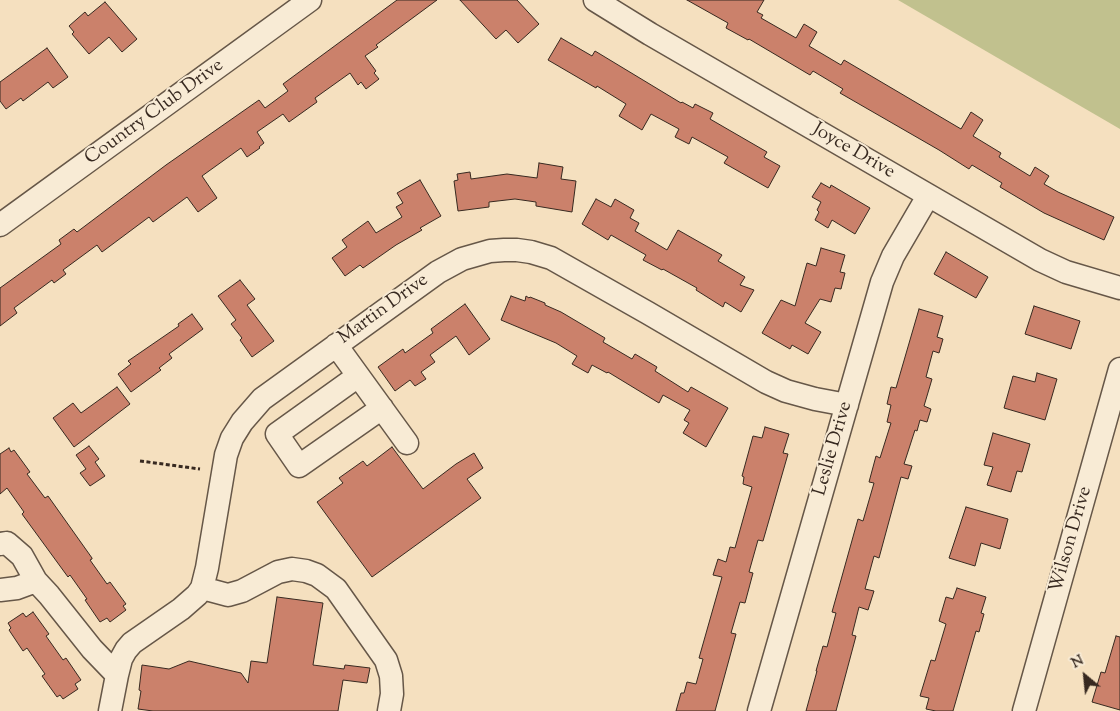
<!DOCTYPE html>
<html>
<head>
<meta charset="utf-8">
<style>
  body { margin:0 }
  #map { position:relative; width:1120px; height:711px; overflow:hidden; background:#f5e0bf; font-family:"Sorts Mill Goudy",serif }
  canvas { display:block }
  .north { position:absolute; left:1060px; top:651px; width:50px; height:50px; -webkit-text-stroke:4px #f8ebd5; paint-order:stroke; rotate:332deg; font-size:14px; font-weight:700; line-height:20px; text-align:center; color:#372920 }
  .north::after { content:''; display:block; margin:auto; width:18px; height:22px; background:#372920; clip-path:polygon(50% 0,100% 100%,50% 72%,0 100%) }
</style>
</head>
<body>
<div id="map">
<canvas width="1120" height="711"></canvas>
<div class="north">N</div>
</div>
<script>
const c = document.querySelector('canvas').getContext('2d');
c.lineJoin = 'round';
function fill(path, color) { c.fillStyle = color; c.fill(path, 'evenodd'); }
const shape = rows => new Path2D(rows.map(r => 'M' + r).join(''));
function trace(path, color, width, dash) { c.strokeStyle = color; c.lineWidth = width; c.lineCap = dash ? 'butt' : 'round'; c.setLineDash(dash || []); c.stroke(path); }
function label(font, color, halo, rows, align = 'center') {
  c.font = font + ' "Sorts Mill Goudy",serif'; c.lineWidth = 4; c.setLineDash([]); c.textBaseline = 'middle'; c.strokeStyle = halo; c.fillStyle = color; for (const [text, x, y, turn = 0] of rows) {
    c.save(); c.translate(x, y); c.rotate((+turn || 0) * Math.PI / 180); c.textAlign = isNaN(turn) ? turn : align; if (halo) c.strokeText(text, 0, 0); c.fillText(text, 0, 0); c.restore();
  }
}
const green = shape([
  [898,0,1120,0,1120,129]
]);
const building = shape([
  [397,0,437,0,376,45,378,47,365,56,376,71,374,73,379,79,366,89,361,82,358,85,350,73,315,98,317,102,289,122,283,114,257,132,264,143,259,147,260,148,247,157,241,148,202,176,217,198,198,212,187,197,153,222,149,217,102,252,97,245,63,270,66,274,54,283,52,280,14,308,17,313,0,326,0,288,61,244,59,240,74,229,77,232,166,165,259,100,265,108,288,91,283,84,397,0],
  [460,0,517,0,539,24,518,43,506,30,496,39,460,0],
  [687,0,764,0,757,12,763,15,761,18,796,38,804,24,817,32,809,46,841,65,844,60,961,129,971,112,983,120,973,136,1001,153,999,157,1030,176,1035,167,1049,176,1044,184,1058,192,1114,217,1104,240,1044,213,1000,187,1002,183,972,165,969,169,939,150,840,93,843,89,813,71,810,75,749,39,748,40,726,28,728,23,687,0],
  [105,2,137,39,122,52,109,37,89,54,72,34,74,32,69,26,85,12,88,16,105,2],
  [561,38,592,56,595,51,681,103,682,102,693,108,695,104,713,113,710,119,767,152,764,157,780,166,768,188,724,163,728,157,692,137,689,144,675,137,679,129,651,114,642,130,619,116,626,104,597,86,596,88,548,60,561,38],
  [47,48,68,77,53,88,48,82,23,101,21,98,6,109,0,101,0,82,47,48],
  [539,163,563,167,561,179,576,181,572,212,536,206,536,202,515,199,489,202,489,207,458,211,454,181,458,180,457,174,470,172,471,179,507,174,537,178,539,163],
  [420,180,441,216,420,228,422,230,396,245,363,268,360,265,345,276,332,258,347,247,342,240,368,221,376,233,402,217,396,207,403,203,397,193,420,180],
  [821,183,830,188,831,185,870,208,855,234,832,220,828,228,815,220,819,212,817,210,821,202,812,197,821,183],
  [596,199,611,207,615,199,634,210,630,218,639,223,635,231,667,250,678,230,722,255,718,261,745,277,740,285,754,290,741,312,725,302,723,307,696,290,697,288,663,269,662,270,643,260,646,255,611,235,608,240,582,224,596,199],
  [821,248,845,255,840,272,845,273,841,289,835,288,831,302,820,299,805,323,821,332,808,354,792,345,790,349,762,333,781,300,795,306,807,263,816,266,821,248],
  [946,252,988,277,976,298,934,274,946,252],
  [240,280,255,299,247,305,274,341,252,357,240,340,242,338,231,324,236,320,218,296,240,280],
  [511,296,525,301,526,296,529,298,530,297,545,303,545,305,561,312,605,338,603,342,632,359,635,354,657,367,655,371,688,392,691,387,728,408,706,447,683,433,689,423,684,420,690,410,663,395,659,403,608,372,607,373,592,365,588,373,572,364,577,356,556,343,501,320,511,296],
  [465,304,490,339,469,355,456,336,430,355,435,362,421,372,426,379,415,386,410,380,395,391,378,367,403,349,405,353,433,333,431,329,465,304],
  [1034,306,1080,321,1071,349,1025,334,1034,306],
  [919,309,943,316,937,337,943,339,939,353,933,351,926,377,932,379,924,406,931,409,927,422,920,420,917,431,915,430,904,464,912,466,908,479,901,477,879,558,874,556,865,589,874,591,868,610,859,607,852,635,856,636,836,711,806,711,817,671,816,671,823,646,827,647,836,613,832,612,858,519,863,521,874,483,869,482,876,456,880,458,891,423,887,422,891,405,887,404,891,387,896,388,919,309],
  [192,314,203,329,169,354,172,358,159,368,161,370,131,392,118,374,131,364,128,361,179,326,178,324,192,314],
  [1037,373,1057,379,1045,420,1004,408,1013,376,1035,382,1037,373],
  [117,387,130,404,74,447,53,418,73,403,81,413,117,387],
  [765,427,789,434,783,453,788,454,763,541,758,540,749,572,753,573,745,603,740,602,731,633,736,634,715,711,676,711,681,693,684,693,687,682,696,684,703,659,699,658,722,577,713,575,718,559,726,562,730,547,735,548,752,487,743,484,744,477,742,476,753,436,762,438,765,427],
  [993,433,1030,444,1022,472,1017,471,1011,492,987,485,993,467,984,465,993,433],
  [89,446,99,459,95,462,105,476,90,486,80,473,86,469,76,455,89,446],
  [392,447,423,489,456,464,474,453,483,468,467,479,481,498,372,577,317,502,343,483,339,478,363,461,367,466,392,447],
  [9,448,11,452,14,450,30,472,27,474,45,498,48,496,92,558,92,559,90,560,107,584,110,582,126,604,123,606,126,610,110,622,107,618,100,622,85,600,87,599,70,575,68,577,22,514,24,512,7,488,0,494,0,454,9,448],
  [966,507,1008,519,1000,549,981,543,975,566,949,558,966,507],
  [957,588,986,597,981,613,984,614,979,632,976,631,953,711,936,711,926,709,929,698,920,696,931,660,935,661,946,624,939,621,946,597,953,599,957,588],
  [277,597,323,603,313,665,344,669,345,665,370,668,367,683,343,680,338,711,153,711,138,709,141,691,139,690,142,665,169,669,189,661,241,673,248,683,251,661,267,663,277,597],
  [33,612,49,634,46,636,63,660,66,658,81,680,75,684,78,689,63,699,60,695,57,697,42,676,45,674,27,648,23,651,9,630,11,628,8,623,23,613,26,617,33,612],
  [1116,636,1120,637,1120,710,1092,702,1101,672,1105,673,1116,636]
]);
const path = shape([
  [140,461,200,469]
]);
const minor = shape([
  [595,0,650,34,1040,260,1066,272,1120,288],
  [0,225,310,0],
  [336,345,407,443],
  [358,376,277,434,299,466,382,408],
  [0,544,7,543,22,556,36,581,49,595,92,649,117,675],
  [202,588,228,595,242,591,278,572,292,569,306,571,317,575,336,589,386,660,391,676,392,694,389,711],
  [0,590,17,588,36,581],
  [110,711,117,675,121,659,126,650,132,643,181,609,197,595,202,588,207,568,226,455,232,438,242,422,262,399,438,272,462,259,490,251,504,250,517,250,531,252,551,258,648,313,766,382,786,391,815,399,847,405],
  [759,711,882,282,893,256,928,196],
  [1024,711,1120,369]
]);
const streetNames = [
  ["Country Club Drive",155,113,-36],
  ["Joyce Drive",853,152,30],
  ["Martin Drive",384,310,-36],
  ["Leslie Drive",834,449,-74],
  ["Wilson Drive",1072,540,-74]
];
fill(green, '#c1c18e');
fill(building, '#cb816b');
trace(building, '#372920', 1);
trace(minor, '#665748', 25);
trace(path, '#372920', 3, [4, 2.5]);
trace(minor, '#f8ebd5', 22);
label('19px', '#372920', '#f8ebd5', streetNames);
</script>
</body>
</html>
